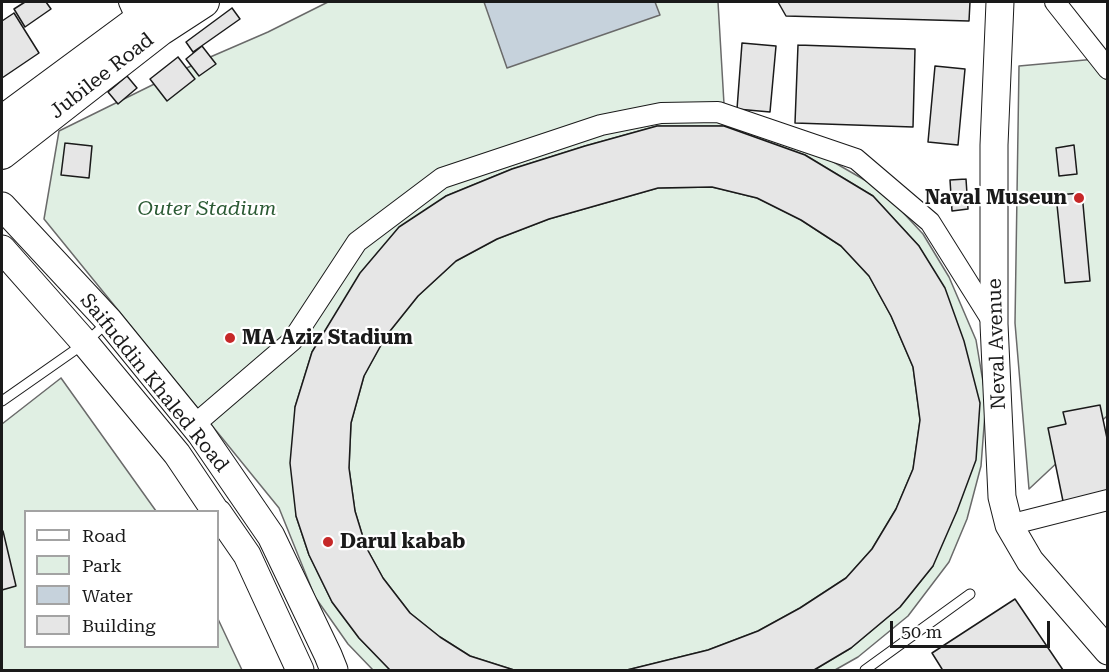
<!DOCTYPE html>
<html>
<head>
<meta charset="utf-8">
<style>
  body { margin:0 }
  #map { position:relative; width:1109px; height:672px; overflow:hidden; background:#fff; font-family:"Roboto Serif",serif }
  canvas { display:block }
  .frame { position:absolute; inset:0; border:3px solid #1a1a1a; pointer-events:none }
  .legend { position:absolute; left:24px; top:510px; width:195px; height:138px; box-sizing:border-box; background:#fff; border:2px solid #a3a3a3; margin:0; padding:8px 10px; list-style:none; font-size:18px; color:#1a1a1a }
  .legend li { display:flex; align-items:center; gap:12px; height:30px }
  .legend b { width:30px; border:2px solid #a3a3a3 }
  .scale { position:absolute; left:890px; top:621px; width:160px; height:27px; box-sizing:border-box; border:3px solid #1a1a1a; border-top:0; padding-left:8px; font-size:18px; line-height:21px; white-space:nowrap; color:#1a1a1a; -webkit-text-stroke:4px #fff; paint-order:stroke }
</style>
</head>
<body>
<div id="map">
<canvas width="1109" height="672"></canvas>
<div class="frame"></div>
<ul class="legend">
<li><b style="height:8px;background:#fff"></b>Road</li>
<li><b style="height:16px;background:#e0efe3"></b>Park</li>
<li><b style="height:16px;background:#c6d2dc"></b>Water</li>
<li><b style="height:16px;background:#e6e6e6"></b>Building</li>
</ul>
<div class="scale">50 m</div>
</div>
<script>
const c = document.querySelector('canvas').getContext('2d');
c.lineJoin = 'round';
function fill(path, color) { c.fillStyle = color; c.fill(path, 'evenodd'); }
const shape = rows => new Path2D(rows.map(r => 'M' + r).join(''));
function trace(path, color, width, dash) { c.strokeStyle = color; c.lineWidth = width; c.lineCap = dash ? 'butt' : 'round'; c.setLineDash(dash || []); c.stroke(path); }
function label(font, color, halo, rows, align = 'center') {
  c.font = font + ' "Roboto Serif",serif'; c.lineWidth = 4.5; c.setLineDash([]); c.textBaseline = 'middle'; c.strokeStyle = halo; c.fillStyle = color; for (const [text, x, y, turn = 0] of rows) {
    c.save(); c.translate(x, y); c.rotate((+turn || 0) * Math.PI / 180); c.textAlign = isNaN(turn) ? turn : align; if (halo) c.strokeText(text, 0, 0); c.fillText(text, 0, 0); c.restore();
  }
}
const green = shape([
  [328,2,718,2,725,121,804,145,882,190,923,234,949,277,976,340,986,400,981,466,967,519,949,562,908,616,858,657,835,670,814,670,851,648,900,607,933,566,919,246,873,196,805,155,724,126,657,126,585,146,512,169,446,196,338,311,312,352,295,407,296,516,309,555,332,602,359,638,390,670,373,670,348,644,315,597,279,508,44,219,59,131,201,61,268,32,328,2],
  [1107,58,1107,416,1029,489,1015,323,1019,66,1107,58],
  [712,187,757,198,801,220,841,246,869,276,891,316,913,367,920,420,913,469,896,509,872,549,846,578,800,608,758,631,708,650,627,670,514,670,470,656,440,637,410,613,383,578,366,547,355,511,349,468,351,423,364,376,386,336,418,296,456,261,497,239,549,219,658,188,712,187],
  [61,378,156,511,26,512,26,646,218,646,218,619,242,670,2,670,2,424,61,378]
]);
const water = shape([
  [484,2,655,2,660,15,507,68,484,2]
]);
const building = shape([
  [25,2,46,2,51,9,25,27,14,9,25,2],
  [778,2,970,2,969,21,786,16,778,2],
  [232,8,240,19,193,52,186,42,232,8],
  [14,13,39,53,2,78,2,21,14,13],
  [742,43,776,46,770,112,737,109,742,43],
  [798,45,915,49,913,127,795,123,798,45],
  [202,46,216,64,199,76,186,59,202,46],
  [178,57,195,79,167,101,150,79,178,57],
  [935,66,965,69,958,145,928,142,935,66],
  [127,76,137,88,118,104,108,92,127,76],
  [657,126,724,126,805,155,873,196,919,246,945,288,964,341,980,403,976,460,957,511,933,566,900,607,851,648,814,670,627,670,708,650,758,631,800,608,846,578,872,549,896,509,913,469,920,420,913,367,891,316,869,276,841,246,801,220,757,198,712,187,658,188,549,219,497,239,456,261,418,296,386,336,364,376,351,423,349,468,355,511,366,547,383,578,410,613,440,637,470,656,514,670,390,670,359,638,332,602,309,555,296,516,290,463,295,407,312,352,360,273,399,227,446,196,512,169,585,146,657,126],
  [65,143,92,146,89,178,61,175,65,143],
  [1074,145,1077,174,1059,176,1056,148,1074,145],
  [966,179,968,209,952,211,950,180,966,179],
  [1082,193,1090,281,1065,283,1056,195,1082,193],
  [1100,405,1108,443,1108,496,1064,506,1048,428,1066,424,1063,412,1100,405],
  [3,531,16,586,2,590,2,532,3,531],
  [1015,599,1063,670,941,670,942,669,932,653,1015,599]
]);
const lane = shape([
  [2,401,85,343,108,322],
  [865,670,970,594]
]);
const street = shape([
  [129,2,137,20],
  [1055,2,1108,69],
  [194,425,292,341,357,242,442,178,601,125,661,113,718,112,856,159,930,222,994,324],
  [1009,525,1108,500]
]);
const secondary = shape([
  [1000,2,994,145,994,324,1002,497,1009,525,1030,561,1108,651],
  [2,206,109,321,201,434,271,536,328,655,334,670],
  [2,249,85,343,177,454,216,512],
  [218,513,247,555,300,670]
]);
const primary = shape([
  [2,121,163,2],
  [2,154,161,30,204,2]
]);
const markers = [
  [1079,198,6,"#c62828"],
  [230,338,6,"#c62828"],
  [328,542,6,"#c62828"]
];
const streetNames = [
  ["Jubilee Road",102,76,-38],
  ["Neval Avenue",997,344,-92],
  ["Saifuddin Khaled Road",154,383,51]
];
const poiNames = [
  ["Naval Museun",1067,198,"right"],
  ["MA Aziz Stadium",242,338],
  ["Darul kabab",340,542]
];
const parkNames = [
  ["Outer Stadium",207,209]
];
fill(green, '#e0efe3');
trace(green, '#6a6a6a', 1.5);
fill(water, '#c6d2dc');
trace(water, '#6a6a6a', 1.5);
fill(building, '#e6e6e6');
trace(building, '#1a1a1a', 1.5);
trace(lane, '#1a1a1a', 11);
trace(street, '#1a1a1a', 22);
trace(secondary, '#1a1a1a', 29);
trace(primary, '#1a1a1a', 32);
trace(lane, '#fff', 9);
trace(street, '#fff', 20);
trace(secondary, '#fff', 27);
trace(primary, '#fff', 30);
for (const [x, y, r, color] of markers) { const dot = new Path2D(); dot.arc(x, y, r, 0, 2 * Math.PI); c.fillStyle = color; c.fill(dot); trace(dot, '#fff', 2); }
label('20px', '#1a1a1a', '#fff', streetNames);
label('bold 20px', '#1a1a1a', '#fff', poiNames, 'left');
label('italic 20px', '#2b5a34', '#fff', parkNames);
</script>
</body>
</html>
